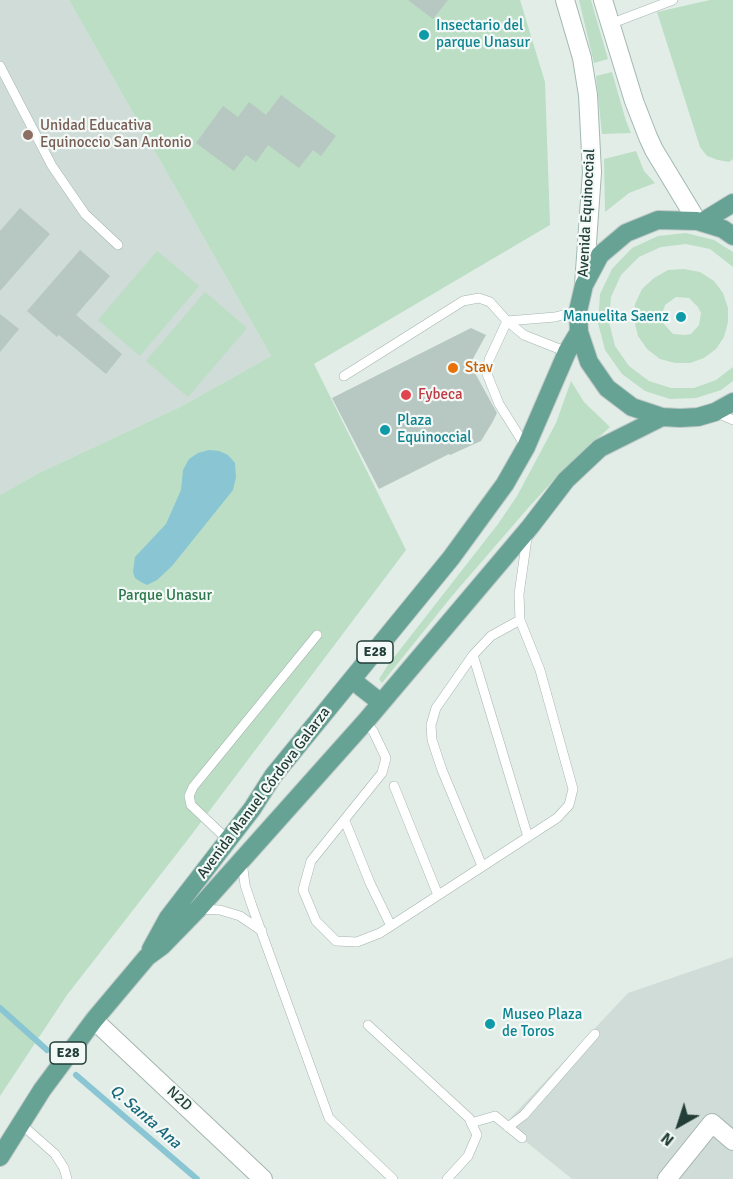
<!DOCTYPE html>
<html>
<head>
<meta charset="utf-8">
<style>
  body { margin:0 }
  #map { position:relative; width:733px; height:1179px; overflow:hidden; background:#e2ede8; font-family:Signika,sans-serif }
  canvas { display:block }
  .north { position:absolute; left:649px; top:1095px; width:60px; height:60px; -webkit-text-stroke:4px #f3f9f6; paint-order:stroke; rotate:219deg; font-size:16px; font-weight:700; line-height:24px; text-align:center; color:#223e37 }
  .north::after { content:''; display:block; margin:auto; width:21px; height:27px; background:#223e37; clip-path:polygon(50% 0,100% 100%,50% 72%,0 100%) }
</style>
</head>
<body>
<div id="map">
<canvas width="733" height="1179"></canvas>
<div class="north">N</div>
</div>
<script>
const c = document.querySelector('canvas').getContext('2d');
c.lineJoin = 'round';
function fill(path, color) { c.fillStyle = color; c.fill(path, 'evenodd'); }
const shape = rows => new Path2D(rows.map(r => 'M' + r).join(''));
function trace(path, color, width, dash) { c.strokeStyle = color; c.lineWidth = width; c.lineCap = dash ? 'butt' : 'round'; c.setLineDash(dash || []); c.stroke(path); }
function label(font, color, halo, rows, align = 'center') {
  c.font = font + ' Signika,sans-serif'; c.lineWidth = 4.5; c.setLineDash([]); c.textBaseline = 'middle'; c.strokeStyle = halo; c.fillStyle = color; for (const [text, x, y, turn = 0] of rows) {
    c.save(); c.translate(x, y); c.rotate((+turn || 0) * Math.PI / 180); c.textAlign = isNaN(turn) ? turn : align; if (halo) c.strokeText(text, 0, 0); c.fillText(text, 0, 0); c.restore();
  }
}
const built = shape([
  [0,0,69,0,271,356,182,406,39,473,0,495],
  [733,957,733,1179,572,1179,508,1127,506,1123,628,993]
]);
const green = shape([
  [69,0,520,0,545,82,550,225,314,364,406,550,189,838,67,995,0,1096,0,495,39,473,182,406,271,356],
  [579,0,591,0,608,59,594,63],
  [710,0,733,0,733,159,729,162,718,160,707,156,700,147,657,12],
  [612,72,626,121,631,133,602,134,596,76],
  [636,151,644,171,655,183,629,193,605,212,604,159],
  [686,233,714,240,733,252,733,267,710,249,686,244,661,247,639,257,621,275,611,297,609,322,615,346,629,366,649,381,671,388,694,388,716,380,733,367,733,381,721,390,696,398,670,399,645,391,622,374,605,350,598,323,600,294,612,269,632,248,658,236],
  [157,251,199,286,140,356,98,320],
  [684,269,700,272,714,281,723,293,728,308,728,322,724,337,716,349,704,358,690,363,675,363,660,359,647,349,638,336,634,320,635,304,642,289,654,278,668,270],
  [676,297,689,298,698,307,701,313,699,325,691,334,685,335,673,334,664,324,663,311,665,305],
  [205,292,247,328,188,397,146,361],
  [571,381,584,402,610,427,562,471,529,507,452,596,382,683,379,679,388,665,498,524,517,496,556,423]
]);
const water = shape([
  [209,450,219,451,228,455,235,463,236,477,233,490,172,566,157,580,147,585,141,582,135,578,133,572,135,557,166,524,181,490,183,470,189,459,198,453]
]);
const stream = shape([
  [0,1008,47,1050],
  [76,1075,197,1179]
]);
const building = shape([
  [408,0,448,0,433,19],
  [281,95,336,136,321,156,313,150,299,168,268,145,256,162,246,155,234,171,196,143,223,106,238,117,249,102,266,115],
  [20,208,50,234,0,291,0,231],
  [80,250,110,276,76,315,122,354,106,374,59,335,57,337,27,311],
  [0,314,19,329,0,352],
  [471,328,486,335,470,364,497,413,492,423,481,441,450,455,449,454,379,489,332,398]
]);
const lane = shape([
  [610,24,673,0],
  [0,66,52,166,85,214,118,245],
  [507,321,489,360,487,374,499,404,526,447],
  [507,321,555,317,578,311],
  [344,376,463,301,479,298,490,302,507,321,524,335,567,352],
  [715,412,733,420],
  [520,620,491,636,473,655,528,837],
  [473,655,436,708,431,725,432,740,442,770,482,866],
  [365,722,373,731,386,758,382,773,311,861,303,890,316,921,336,941,357,942,380,933,557,818,569,805,573,789,540,670,520,620,519,594,527,538],
  [394,786,438,895],
  [345,821,370,883,391,926],
  [228,840,191,805,189,796,193,787,317,635],
  [242,861,245,885,252,906,329,1118,393,1179],
  [198,909,220,910,240,916,262,931],
  [368,1025,469,1118,477,1135,468,1156,447,1179],
  [471,1123,495,1116,522,1138],
  [21,1124,55,1154,64,1168,67,1179],
  [508,1127,524,1115,595,1034]
]);
const street = shape([
  [94,1020,263,1179],
  [667,1179,712,1123,733,1141]
]);
const secondary = shape([
  [565,0,582,58,588,95,592,172,584,285],
  [603,0,634,101,648,137,654,150,697,221]
]);
const primary = shape([
  [702,222,733,203],
  [733,236,723,229,697,221,658,220,626,233,600,255,584,285,578,311,579,332,589,362,607,388,632,407,662,417,680,418,698,417,715,412,733,402],
  [352,680,380,702],
  [151,949,168,918,252,809,273,776,451,558,505,484,526,447,567,352,579,332],
  [0,1157,42,1090,94,1020,147,957,162,946,198,909,365,722,530,527,566,480,600,448,662,417]
]);
const markers = [
  [424,35,6,"#0f9aa8"],
  [28,135,6,"#8d6e63"],
  [681,317,6,"#0f9aa8"],
  [453,368,6,"#e8710a"],
  [406,395,6,"#e0444e"],
  [385,430,6,"#0f9aa8"],
  [490,1024,6,"#0f9aa8"]
];
const shields = [
  [375,652,36],
  [68,1053,36]
];
const shieldNames = [
  ["E28",375,652],
  ["E28",68,1053]
];
const cultureNames = [
  ["Insectario del",436,26],
  ["parque Unasur",436,43],
  ["Manuelita Saenz",669,317,"right"],
  ["Plaza",397,421],
  ["Equinoccial",397,438],
  ["Museo Plaza",502,1015],
  ["de Toros",502,1032]
];
const educationNames = [
  ["Unidad Educativa",40,126],
  ["Equinoccio San Antonio",40,143]
];
const streetNames = [
  ["Avenida Equinoccial",587,213,-87],
  ["Avenida Manuel Córdova Galarza",264,793,-53],
  ["N2D",179,1099,43]
];
const foodNames = [
  ["Stav",465,368]
];
const healthNames = [
  ["Fybeca",418,395]
];
const parkNames = [
  ["Parque Unasur",165,596]
];
const waterNames = [
  ["Q. Santa Ana",145,1117,41]
];
fill(built, '#d0dcd7');
fill(green, '#bbdec5');
fill(water, '#89c5d3');
trace(stream, '#89c5d3', 6);
fill(building, '#b7c7c1');
trace(lane, '#a5b5af', 10);
trace(street, '#a5b5af', 20);
trace(secondary, '#a0b9b1', 20);
trace(primary, '#c1c9c7', 20);
trace(lane, '#fff', 9);
trace(street, '#fff', 18);
trace(secondary, '#fff', 18);
trace(primary, '#66a395', 18);
for (const [x, y, r, color] of markers) { const dot = new Path2D(); dot.arc(x, y, r, 0, 2 * Math.PI); c.fillStyle = color; c.fill(dot); trace(dot, '#f3f9f6', 2); }
for (const [x, y, w] of shields) { const box = new Path2D(); box.roundRect(x - w / 2, y - 11, w, 22, 4.5); c.fillStyle = '#f3f9f6'; c.fill(box); trace(box, '#223e37', 1.5); }
label('bold 14px', '#223e37', null, shieldNames);
label('15px', '#0d838f', '#f3f9f6', cultureNames, 'left');
label('15px', '#785e54', '#f3f9f6', educationNames, 'left');
label('15px', '#223e37', '#f3f9f6', streetNames);
label('15px', '#c56008', '#f3f9f6', foodNames, 'left');
label('15px', '#be3a42', '#f3f9f6', healthNames, 'left');
label('15px', '#2b764a', '#f3f9f6', parkNames);
label('italic 16px', '#1a687b', '#f3f9f6', waterNames);
</script>
</body>
</html>
